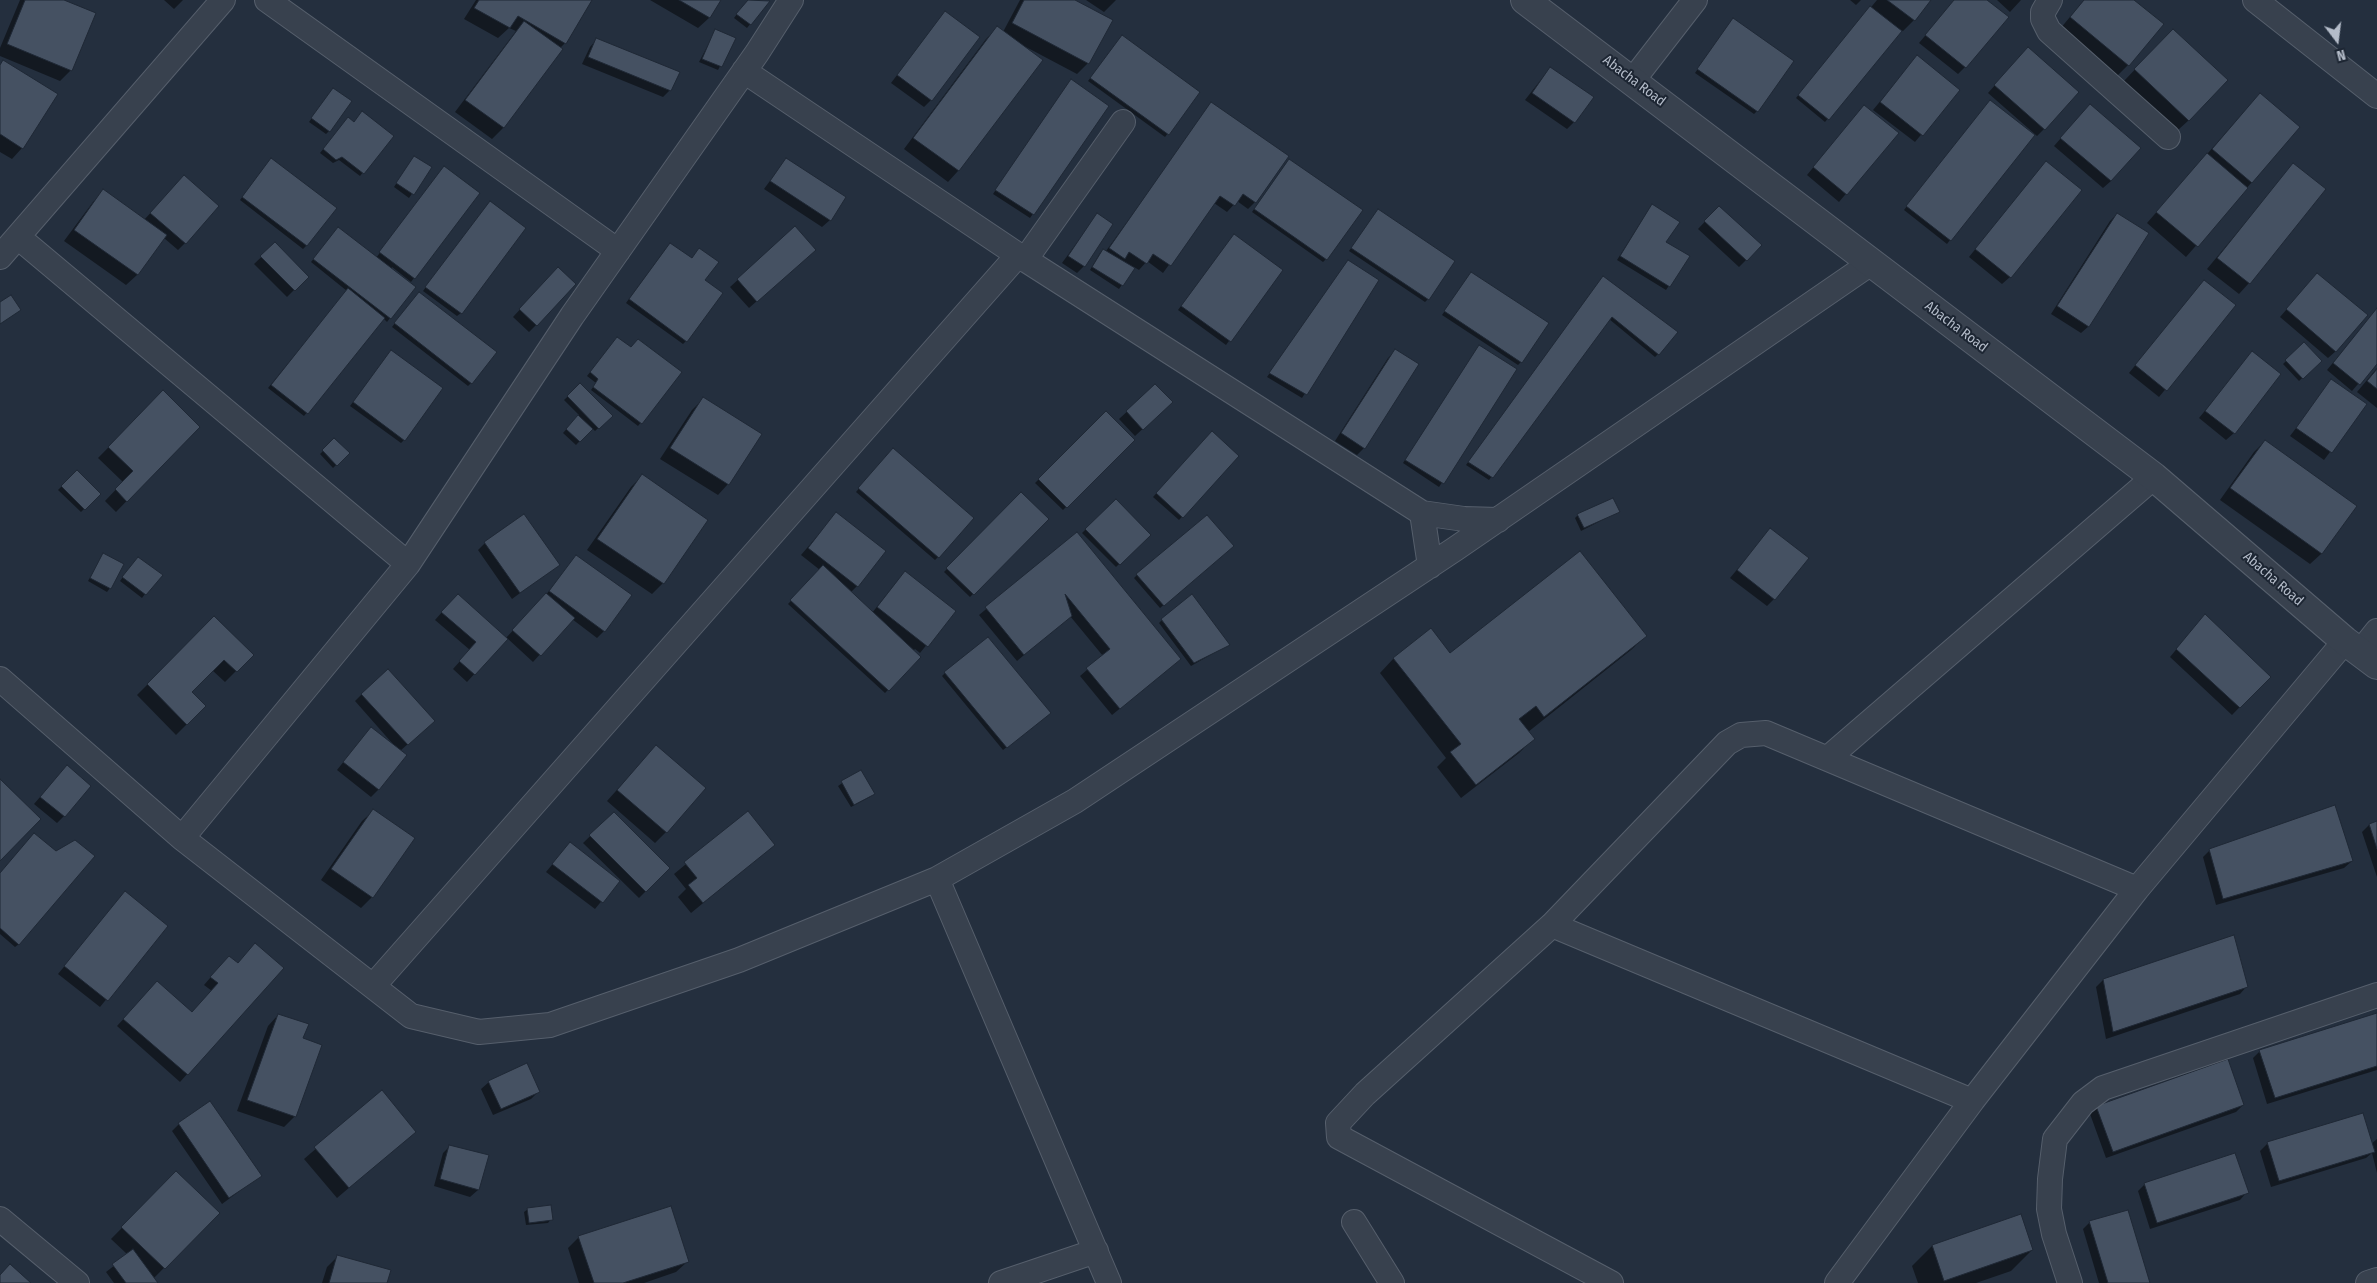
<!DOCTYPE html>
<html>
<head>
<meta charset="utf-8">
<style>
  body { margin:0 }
  #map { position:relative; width:2377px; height:1283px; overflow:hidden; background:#242f3e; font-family:"Fira Sans Condensed",sans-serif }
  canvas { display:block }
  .north { position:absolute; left:2312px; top:15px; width:50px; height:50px; -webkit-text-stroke:4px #1d2633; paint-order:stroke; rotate:165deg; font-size:14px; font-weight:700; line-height:20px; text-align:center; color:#b4bcc9 }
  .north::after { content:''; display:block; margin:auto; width:18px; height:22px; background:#b4bcc9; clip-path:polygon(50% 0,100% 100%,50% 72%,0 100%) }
</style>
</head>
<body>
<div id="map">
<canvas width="2377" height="1283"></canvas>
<div class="north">N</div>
</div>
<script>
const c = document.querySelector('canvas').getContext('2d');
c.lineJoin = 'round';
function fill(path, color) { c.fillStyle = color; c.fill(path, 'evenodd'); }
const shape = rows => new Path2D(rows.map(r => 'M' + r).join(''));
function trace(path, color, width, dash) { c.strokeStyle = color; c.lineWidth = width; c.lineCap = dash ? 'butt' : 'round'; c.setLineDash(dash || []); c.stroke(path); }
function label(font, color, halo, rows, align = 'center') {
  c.font = font + ' "Fira Sans Condensed",sans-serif'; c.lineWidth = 4; c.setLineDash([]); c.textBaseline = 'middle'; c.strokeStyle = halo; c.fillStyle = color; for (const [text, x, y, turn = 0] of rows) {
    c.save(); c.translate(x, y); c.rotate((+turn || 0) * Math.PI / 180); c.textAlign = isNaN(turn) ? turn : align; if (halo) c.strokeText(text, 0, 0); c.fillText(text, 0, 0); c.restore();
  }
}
const shadow = shape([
  [20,0,61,0,71,70,60,81,0,56,0,48],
  [164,0,183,0,174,9],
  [476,0,590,0,565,43,559,49,561,50,503,128,492,139,455,112,516,31,509,28,498,38,464,19],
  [650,0,720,0,709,18,698,28],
  [748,0,768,2,747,28,734,18],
  [1020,0,1072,0,1088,63,1077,74,1026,47,1041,60,958,171,948,182,904,149,986,39,997,28,1003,32],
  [1086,0,1116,0,1104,12],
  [1850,0,1861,0,1856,5],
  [1877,0,1929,0,1914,20,1903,31,1901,30,1825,122,1796,98],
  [1955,0,1985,0,1965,67,1958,74,1919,43],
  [1997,0,2021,0,2010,12],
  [2084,0,2132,0,2128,65,2117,76,2060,29],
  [945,12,931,100,924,107,891,83],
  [1730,23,1757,111,1754,114,1695,73],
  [716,30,734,39,718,70,699,62],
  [597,39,670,90,663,97,582,64,590,47],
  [1119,40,1199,92,1165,137,1088,81],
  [2162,41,2189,120,2178,130,2124,81],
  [2021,56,2044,129,2037,136,1988,93],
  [1917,57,1958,90,1915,142,1873,110],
  [0,65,22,148,12,159,0,152],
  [1550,68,1574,122,1567,129,1525,100],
  [1068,84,1108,106,1030,218,993,194],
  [330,93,329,131,326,134,309,122],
  [1212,104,1255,202,1248,209,1237,201,1227,212,1214,203,1163,273,1147,261,1139,270,1134,267,1119,289,1090,270,1100,253,1103,250,1106,251],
  [1987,105,1950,240,1947,244,1904,210],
  [2249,106,2252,182,2186,257,2147,223],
  [2083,113,2111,181,2103,188,2054,146],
  [1857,114,1897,133,1839,202,1807,175],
  [345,122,392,136,360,176,339,160,333,163,320,153],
  [786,159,830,220,822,227,764,189],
  [411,161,430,167,409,198,394,187],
  [268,163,306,246,303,249,240,200],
  [1286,163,1326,259,1323,262,1252,212],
  [2293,165,2249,283,2239,294,2207,269],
  [2039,170,2010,277,2002,284,1969,257],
  [441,171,414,278,411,282,392,267,390,318,387,322,383,318,304,416,268,388,347,291,311,262,335,232,376,258],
  [177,184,185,243,178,250,164,238,137,275,126,285,64,241,93,202,104,191,144,220],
  [487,206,461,313,457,316,423,291],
  [1649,209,1665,242,1688,257,1666,290,1617,260],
  [1378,210,1428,299,1425,302,1349,251],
  [1712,214,1746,260,1739,267,1698,229],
  [2117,214,2089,326,2081,333,2051,314,2110,221],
  [1097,215,1084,266,1077,273,1062,263],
  [795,228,807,257,749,308,730,287],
  [1231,239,1281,270,1226,345,1178,310],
  [275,244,307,277,287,297,254,264],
  [667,247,691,260,704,280,686,341,683,344,626,303],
  [1345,265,1378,280,1302,398,1267,377],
  [1471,273,1521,362,1518,365,1442,315],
  [551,276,536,325,529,332,513,317],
  [1600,281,1658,354,1655,357,1609,319,1489,480,1466,465],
  [2310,282,2336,351,2328,358,2280,317],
  [2197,289,2234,306,2159,397,2129,373],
  [416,296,471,383,468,386,392,327],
  [2377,309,2377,362,2352,391,2327,370],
  [614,342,680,373,638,426,591,390,596,383,587,376],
  [2304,344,2320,361,2299,381,2283,364],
  [1479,347,1516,370,1439,487,1403,463],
  [1395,351,1364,448,1357,455,1335,441,1388,358],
  [2252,353,2234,433,2226,440,2199,418],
  [388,355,404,440,401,443,350,406],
  [2377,368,2377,408,2357,392],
  [2332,381,2365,405,2324,460,2290,436],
  [580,385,611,416,595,431,592,428,576,445,563,433,579,415,564,400],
  [1155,386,1164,409,1135,436,1119,419],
  [163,392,198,427,116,512,105,501,123,482,98,458],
  [703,399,728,484,718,495,660,459,692,410],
  [1106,413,1133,440,1063,510,1035,483],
  [1212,433,1238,456,1179,520,1153,497],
  [334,440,348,453,333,468,320,454],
  [2265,441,2355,506,2321,554,2310,564,2220,500,2254,452],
  [889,453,938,557,935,560,856,492],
  [77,471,99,494,81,512,58,490],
  [642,476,707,520,663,583,652,594,587,550,631,487],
  [1021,494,1047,519,970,597,944,572],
  [1116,500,1150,535,1116,567,1082,533],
  [1618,512,1581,531,1575,518,1578,515],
  [836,514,857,586,850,593,872,613,898,580,954,611,920,653,915,649,913,651,920,657,885,693,788,604,820,570,801,555],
  [1770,530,1774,599,1767,606,1730,578],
  [1077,534,1172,666,1112,715,1080,676,1103,656,1070,616,1017,661,979,615],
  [485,543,558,565,512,599,478,550],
  [1229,549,1160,608,1134,578,1137,575],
  [103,555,110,588,107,592,88,581],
  [576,557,604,631,597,638,572,619,533,662,507,638,467,682,453,669,470,650,435,620,450,603,505,639,545,596],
  [135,561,145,594,142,598,120,581],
  [214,618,252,655,225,682,212,670,191,692,205,706,176,735,137,695],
  [1162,620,1228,645,1191,666,1159,623],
  [2198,623,2269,677,2232,715,2170,657],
  [1646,636,1631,650,1528,732,1533,739,1519,753,1461,798,1437,767,1446,758,1380,673,1394,658],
  [945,673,1046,716,1003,750,942,676],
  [362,694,426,728,400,751,379,789,371,797,337,770,364,736,392,743,355,701],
  [656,746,666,832,655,843,607,801],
  [860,771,870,797,851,807,838,786],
  [60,774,64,816,57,823,34,804],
  [373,811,413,838,372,897,361,908,321,880,362,821],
  [614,813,669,868,639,898,583,843],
  [748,813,774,845,691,913,678,897,686,889,674,874],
  [2377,823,2377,877,2362,832,2369,825],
  [570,843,618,881,595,909,546,872],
  [2210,850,2352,861,2344,868,2216,905,2203,857],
  [0,874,19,944,15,947,0,934],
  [125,893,166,926,100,1007,58,974],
  [222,964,282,968,180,1082,117,1026,150,990,192,1014,212,991,204,985],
  [2103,980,2247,986,2240,994,2106,1039,2096,987],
  [2377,1014,2377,1070,2267,1104,2253,1058,2260,1051],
  [278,1015,295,1116,284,1127,237,1111,268,1026],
  [489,1082,538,1092,531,1099,493,1115,481,1089],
  [382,1092,415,1132,337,1198,304,1159],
  [2243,1105,2236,1112,2106,1158,2090,1114,2097,1107],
  [2362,1115,2371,1144,2377,1139,2377,1173,2372,1153,2366,1158,2271,1187,2260,1151,2267,1144],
  [179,1124,260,1176,222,1204,172,1131],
  [450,1146,478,1190,470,1197,434,1186,443,1153],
  [176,1173,218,1213,153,1279,156,1283,114,1283,106,1272,128,1255,111,1239],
  [2145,1184,2247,1192,2240,1200,2150,1229,2138,1191],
  [528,1209,551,1219,548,1223,526,1225,524,1212],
  [2090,1222,2148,1283,2099,1283,2083,1229],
  [579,1237,687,1262,676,1272,644,1283,579,1283,568,1248],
  [1932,1246,2032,1250,2011,1271,1976,1283,1918,1283,1912,1266],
  [338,1256,385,1283,322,1283,327,1267]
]);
const building = shape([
  [25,0,64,0,96,13,72,71,7,44,25,0],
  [479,0,592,0,566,44,518,16,510,28,474,8,479,0],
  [679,0,721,0,710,18,679,0],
  [748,0,770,1,751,25,736,14,748,0],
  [1024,0,1075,0,1113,20,1089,64,1012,23,1024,0],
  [1887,0,1931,0,1915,21,1887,0],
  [1954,0,1987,0,2009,17,1966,68,1925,35,1954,0],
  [2084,0,2134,0,2164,24,2129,66,2070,17,2084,0],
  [1870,6,1902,31,1829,120,1798,95,1870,6],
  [945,11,980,37,932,101,897,75,945,11],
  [1733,18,1794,61,1758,112,1697,69,1733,18],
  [524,21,563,49,504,128,465,100,524,21],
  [997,26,1043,60,959,171,913,138,997,26],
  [715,29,736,38,722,67,702,59,715,29],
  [2173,29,2228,80,2189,121,2134,69,2173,29],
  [1122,35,1200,92,1169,135,1090,78,1122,35],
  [596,38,680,72,671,91,588,57,596,38],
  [2028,47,2079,92,2045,130,1994,85,2028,47],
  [1917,55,1960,90,1923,136,1880,102,1917,55],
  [3,60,58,94,23,149,0,134,0,65,3,60],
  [1550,67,1594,97,1575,123,1532,93,1550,67],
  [1071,79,1109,106,1034,215,995,190,1071,79],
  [333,88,352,101,330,132,311,118,333,88],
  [2260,93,2300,127,2252,183,2212,149,2260,93],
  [1990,100,2035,135,1951,241,1906,206,1990,100],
  [1211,102,1289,156,1256,203,1243,194,1235,206,1220,196,1171,266,1153,254,1147,264,1129,252,1125,259,1109,248,1211,102],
  [2090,104,2141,148,2111,181,2060,138,2090,104],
  [1864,105,1899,133,1847,195,1813,167,1864,105],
  [362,111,394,136,364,174,342,157,336,160,323,149,348,117,354,122,362,111],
  [2207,153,2248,188,2198,247,2156,212,2207,153],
  [414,156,432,167,414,195,396,183,414,156],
  [271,158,337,208,307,246,242,197,271,158],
  [786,158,846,197,831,221,770,181,786,158],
  [1289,159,1363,210,1327,260,1254,209,1289,159],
  [2046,161,2082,190,2011,278,1975,249,2046,161],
  [2293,163,2326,189,2250,284,2217,258,2293,163],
  [444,166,480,193,415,279,379,252,444,166],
  [184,175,219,206,186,244,150,213,184,175],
  [103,189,167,235,138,275,74,230,103,189],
  [490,201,526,228,462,314,425,287,490,201],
  [1652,204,1680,222,1666,242,1690,256,1670,287,1620,256,1652,204],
  [1719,206,1762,245,1747,261,1704,221,1719,206],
  [1378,209,1455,261,1429,300,1351,248,1378,209],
  [1097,213,1113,224,1085,267,1068,256,1097,213],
  [2117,213,2149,233,2089,327,2057,306,2117,213],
  [795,226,816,250,757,302,737,279,795,226],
  [338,227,416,287,391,319,313,259,338,227],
  [1234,234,1283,270,1231,342,1181,306,1234,234],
  [275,242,309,277,295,291,260,256,275,242],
  [670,243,692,258,699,248,719,262,705,280,723,293,687,342,629,299,670,243],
  [1103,249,1135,268,1123,286,1092,267,1103,249],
  [1348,260,1379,280,1307,395,1269,373,1348,260],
  [558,267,576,284,537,326,519,309,558,267],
  [1471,272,1549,323,1522,363,1444,311,1471,272],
  [2317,273,2368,315,2336,352,2286,309,2317,273],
  [1603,276,1678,332,1659,355,1612,317,1493,478,1468,462,1603,276],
  [2204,280,2236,305,2167,391,2135,365,2204,280],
  [348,288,385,318,308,414,271,385,348,288],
  [419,292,497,352,472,384,394,323,419,292],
  [11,295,21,310,0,324,0,302,11,295],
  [2377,308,2377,364,2360,385,2333,363,2377,308],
  [617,337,631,347,638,339,682,372,642,424,593,387,598,379,590,372,617,337],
  [2304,342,2322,361,2303,379,2285,360,2304,342],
  [1479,345,1517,369,1444,484,1405,460,1479,345],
  [1395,349,1419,364,1365,449,1341,433,1395,349],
  [391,350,443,388,405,441,353,402,391,350],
  [2252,351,2281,374,2235,434,2205,411,2252,351],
  [2377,369,2377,389,2367,381,2377,369],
  [2331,379,2367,404,2332,453,2296,428,2331,379],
  [580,383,613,416,599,429,567,396,580,383],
  [1155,384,1173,402,1143,430,1126,411,1155,384],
  [163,390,200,427,127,502,115,489,133,471,108,447,163,390],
  [703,397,762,434,729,485,670,448,703,397],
  [1106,411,1135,440,1067,508,1038,479,1106,411],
  [578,415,593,429,580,442,566,429,578,415],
  [1212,431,1239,456,1183,518,1156,493,1212,431],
  [334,438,350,453,337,466,322,450,334,438],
  [2265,440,2357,506,2322,554,2230,488,2265,440],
  [893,448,974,518,939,558,858,488,893,448],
  [77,470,101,494,85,510,61,486,77,470],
  [642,474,708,520,664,584,597,539,642,474],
  [1021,492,1049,519,974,595,946,568,1021,492],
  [1613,498,1620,512,1584,528,1577,514,1613,498],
  [1116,499,1151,535,1120,565,1085,529,1116,499],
  [836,512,886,551,858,587,808,548,836,512],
  [524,514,560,565,520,593,484,542,524,514],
  [1207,515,1234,546,1164,606,1136,574,1207,515],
  [1770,528,1809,558,1775,600,1737,570,1770,528],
  [1077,532,1181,659,1120,709,1086,668,1110,649,1065,594,1072,616,1024,655,985,607,1077,532],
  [1580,551,1647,636,1544,717,1536,706,1519,719,1535,739,1476,785,1450,752,1461,744,1393,658,1431,628,1450,653,1580,551],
  [103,553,124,564,111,589,90,578,103,553],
  [576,555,632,595,605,632,549,591,576,555],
  [138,557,163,575,146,595,122,577,138,557],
  [823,565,921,657,889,691,790,600,823,565],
  [905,571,956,611,928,647,877,607,905,571],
  [546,593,575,618,541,656,512,630,546,593],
  [458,594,508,639,475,675,459,661,476,642,441,612,458,594],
  [1192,594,1230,645,1194,663,1161,619,1192,594],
  [2205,614,2271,677,2240,708,2176,649,2205,614],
  [214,616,254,655,237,672,224,660,192,692,206,706,187,725,147,684,214,616],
  [988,637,1051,713,1007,748,944,672,988,637],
  [388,669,435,721,408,745,361,694,388,669],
  [371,727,407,755,379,790,343,762,371,727],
  [656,745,706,788,667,833,617,790,656,745],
  [67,765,91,786,65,817,40,797,67,765],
  [861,770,875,794,854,805,841,781,861,770],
  [0,779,41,819,0,861,0,779],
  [2335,805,2353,861,2223,899,2209,849,2335,805],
  [373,809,415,838,373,898,331,869,373,809],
  [748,811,775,845,703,903,688,885,697,878,684,862,748,811],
  [614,812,670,868,646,892,589,835,614,812],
  [2377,821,2377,849,2369,824,2377,821],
  [34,833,56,851,75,840,95,856,19,945,0,928,0,873,34,833],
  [570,842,620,881,603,903,552,864,570,842],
  [125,891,168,926,108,1001,64,966,125,891],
  [2234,935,2248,987,2113,1032,2103,979,2234,935],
  [255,943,284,968,188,1075,123,1019,157,981,192,1012,218,983,210,977,229,956,238,963,255,943],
  [2377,1013,2377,1066,2275,1098,2259,1050,2377,1013],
  [278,1014,309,1024,303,1038,322,1045,296,1117,247,1100,278,1014],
  [2228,1059,2244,1105,2113,1152,2096,1106,2228,1059],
  [527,1063,540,1092,501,1109,488,1081,527,1063],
  [382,1090,416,1132,349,1188,314,1147,382,1090],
  [210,1101,262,1176,229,1198,178,1123,210,1101],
  [2363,1113,2375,1152,2279,1181,2267,1142,2363,1113],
  [449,1145,489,1155,479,1190,440,1179,449,1145],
  [2235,1153,2249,1193,2157,1223,2144,1183,2235,1153],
  [176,1171,220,1213,165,1269,121,1227,176,1171],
  [551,1205,553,1220,529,1223,527,1208,551,1205],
  [671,1206,689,1262,623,1283,594,1283,578,1236,671,1206],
  [2128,1210,2150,1283,2108,1283,2089,1221,2128,1210],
  [2021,1214,2033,1250,1944,1281,1932,1245,2021,1214],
  [133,1249,158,1283,126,1283,112,1264,133,1249],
  [337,1255,391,1270,387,1283,329,1283,337,1255],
  [10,1264,31,1283,0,1283,0,1275,10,1264]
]);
const minor = shape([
  [267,0,618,251],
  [2050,0,2043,12,2043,19,2049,31,2168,137],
  [2255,0,2377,96],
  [744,71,1018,255,1422,513,1430,566],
  [1633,80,1695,0],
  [18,237,408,564],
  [0,257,223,0],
  [1025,260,1123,122],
  [1422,513,1464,519,1498,520],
  [2361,651,2377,631],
  [0,679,182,838,411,1016,479,1032,550,1025,739,960,937,879,1075,801,1455,549,1871,263],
  [1828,758,2154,477],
  [182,838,408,564,572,316,757,53,791,0],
  [937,879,1109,1283],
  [1552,925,1972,1101],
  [374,985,1018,255],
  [0,1219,77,1283],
  [1354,1222,1392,1283],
  [1001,1283,1096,1251],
  [1611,1283,1339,1137,1338,1123,1365,1094,1552,925,1727,743,1741,735,1766,733,2137,889],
  [1837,1283,1972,1101,2137,889,2345,641],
  [2070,1283,2054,1234,2049,1209,2050,1179,2055,1139,2083,1103,2103,1088,2377,995],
  [2368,1283,2377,1280]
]);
const tertiary = shape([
  [1525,0,2154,477,2345,641,2377,665]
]);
const streetNames = [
  ["Abacha Road",1634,81,37],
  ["Abacha Road",1956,327,37],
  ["Abacha Road",2273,579,41]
];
fill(shadow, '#0007');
fill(building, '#455162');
trace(building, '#1f2835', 1);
trace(minor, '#565f6c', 26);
trace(tertiary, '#565f6c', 30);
trace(minor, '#38414e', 24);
trace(tertiary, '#38414e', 28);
label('14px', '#b4bcc9', '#1d2633', streetNames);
</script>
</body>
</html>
